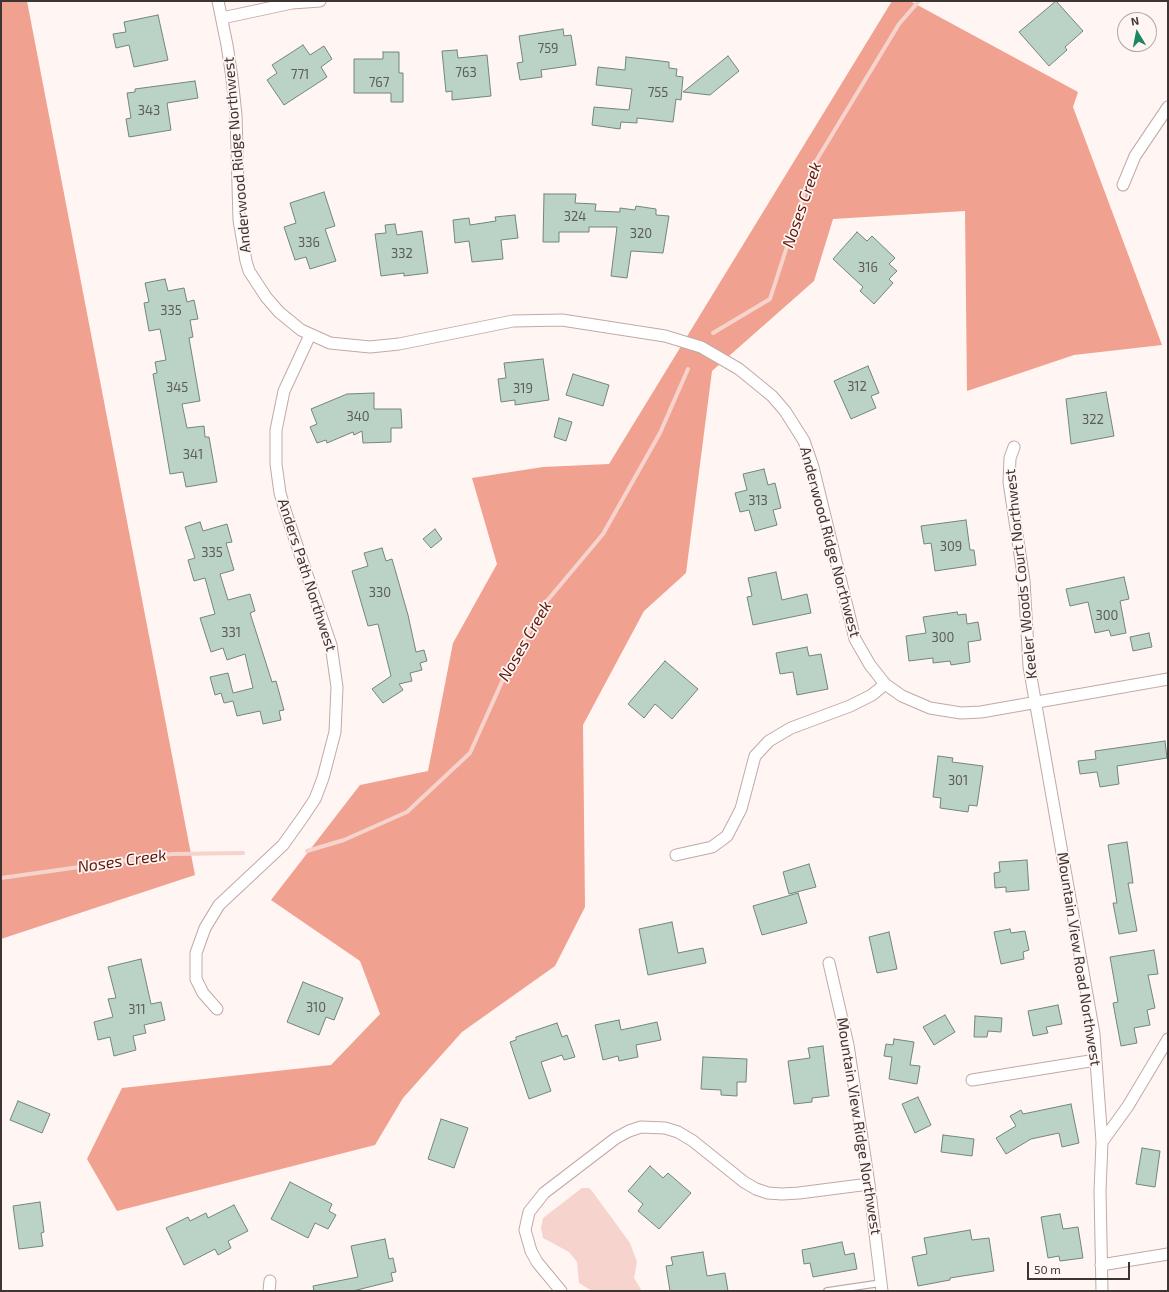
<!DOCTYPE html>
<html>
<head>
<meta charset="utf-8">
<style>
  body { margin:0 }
  #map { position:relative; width:1169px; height:1292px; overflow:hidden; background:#fff5f3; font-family:"Exo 2",sans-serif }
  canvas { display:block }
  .frame { position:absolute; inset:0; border:2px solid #3e3432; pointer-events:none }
  .north { position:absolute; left:1117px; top:12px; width:40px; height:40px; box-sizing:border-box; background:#fff5f3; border:1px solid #b2a8a6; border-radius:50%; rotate:350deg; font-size:11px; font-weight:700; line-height:16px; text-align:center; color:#3e3432 }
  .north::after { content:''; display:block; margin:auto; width:14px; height:18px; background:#1b8765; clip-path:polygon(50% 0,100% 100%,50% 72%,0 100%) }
  .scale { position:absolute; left:1027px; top:1262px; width:103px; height:18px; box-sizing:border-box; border:2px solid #3e3432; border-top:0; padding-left:5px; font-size:12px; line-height:14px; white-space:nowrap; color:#3e3432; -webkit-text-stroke:3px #fff5f3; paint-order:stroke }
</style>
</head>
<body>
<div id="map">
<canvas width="1169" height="1292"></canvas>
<div class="frame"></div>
<div class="north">N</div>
<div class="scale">50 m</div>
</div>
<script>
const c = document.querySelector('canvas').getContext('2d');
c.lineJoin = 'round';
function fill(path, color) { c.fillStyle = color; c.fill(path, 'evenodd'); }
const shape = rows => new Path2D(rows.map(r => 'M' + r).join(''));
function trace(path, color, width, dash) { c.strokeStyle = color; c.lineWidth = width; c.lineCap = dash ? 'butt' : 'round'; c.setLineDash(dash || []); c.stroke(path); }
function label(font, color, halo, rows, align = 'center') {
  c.font = font + ' "Exo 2",sans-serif'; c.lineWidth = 3.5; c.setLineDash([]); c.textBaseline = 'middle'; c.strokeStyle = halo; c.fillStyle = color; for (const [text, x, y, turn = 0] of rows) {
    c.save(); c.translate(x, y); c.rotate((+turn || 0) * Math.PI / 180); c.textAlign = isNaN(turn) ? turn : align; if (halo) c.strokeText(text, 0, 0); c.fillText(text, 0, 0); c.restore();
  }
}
const forest = shape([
  [1,1,27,1,195,875,1,939],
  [892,1,910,1,1078,92,1073,107,1162,345,1074,355,967,391,965,211,833,219,814,281,712,371,686,573,644,611,583,725,585,907,555,966,462,1032,403,1098,375,1145,117,1211,87,1159,122,1088,331,1065,380,1014,360,961,271,900,360,785,428,771,453,643,497,564,472,478,543,467,609,464]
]);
const water = shape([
  [582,1188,589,1188,592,1191,630,1243,637,1262,634,1278,642,1291,592,1291,579,1283,577,1262,569,1252,543,1238,541,1228,543,1218]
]);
const stream = shape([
  [713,333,770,299,813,166,899,24,919,1],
  [307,851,344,840,407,812,470,753,505,675,541,608,603,534,660,433,688,369],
  [1,878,172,854,243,853]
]);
const building = shape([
  [1056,1,1083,31,1065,47,1067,50,1049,66,1019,32,1056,1],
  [158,15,168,60,134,67,129,45,116,48,113,34,126,32,124,22,158,15],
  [563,29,564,36,571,35,576,65,541,70,542,77,520,80,517,63,523,62,519,36,563,29],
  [303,45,310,55,324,46,332,59,321,67,327,77,284,105,267,80,277,73,272,65,303,45],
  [457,50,458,58,487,55,491,96,452,100,452,91,446,92,442,51,457,50],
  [383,52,399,52,399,73,403,73,403,102,391,102,391,93,354,93,354,59,383,59,383,52],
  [728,56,739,71,710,95,683,92,728,56],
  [626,57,669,62,669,68,677,69,676,76,683,77,681,100,676,99,673,122,637,118,637,123,621,122,620,129,592,125,594,107,629,110,632,89,596,85,598,67,625,70,626,57],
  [195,81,198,98,167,103,171,130,129,137,126,119,131,118,127,93,135,92,135,89,195,81],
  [324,192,335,226,325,229,336,261,310,269,306,257,295,260,284,227,296,223,290,203,324,192],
  [544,194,576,194,575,203,596,204,595,211,620,212,620,208,635,210,636,206,656,209,656,215,669,216,663,253,631,251,627,278,611,276,617,227,589,227,589,232,559,232,559,242,543,242,544,194],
  [515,215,518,238,501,240,503,259,472,262,469,241,455,243,453,220,469,218,470,225,496,221,495,217,515,215],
  [395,224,397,235,422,231,428,273,404,276,404,273,381,276,375,234,386,233,385,225,395,224],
  [857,232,867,241,872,236,895,258,889,264,897,271,889,279,893,283,874,304,860,291,863,287,833,259,857,232],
  [165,279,168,291,184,288,187,302,194,300,198,319,190,320,193,337,189,338,200,401,182,404,187,428,204,426,205,437,209,437,217,482,186,487,183,472,170,474,153,374,157,373,155,362,166,360,160,329,149,331,144,303,149,302,145,283,165,279],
  [543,359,549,400,515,405,515,400,501,402,498,379,506,378,504,363,543,359],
  [868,366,879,393,871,396,876,408,851,419,834,381,868,366],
  [573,374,609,385,603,406,566,395,573,374],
  [1106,392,1114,436,1071,444,1066,399,1106,392],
  [374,393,374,409,401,409,402,428,391,428,391,442,363,443,362,431,354,435,353,432,327,443,326,440,317,443,310,427,317,424,311,409,347,394,374,393],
  [559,418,572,422,566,441,554,437,559,418],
  [764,469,768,485,775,483,781,508,773,510,777,525,755,531,749,510,740,512,735,493,747,490,743,474,764,469],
  [966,520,970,550,974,550,976,565,935,571,931,543,924,544,921,526,966,520],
  [200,522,203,531,227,524,232,542,226,543,234,570,220,574,228,600,250,594,255,611,250,613,272,682,276,681,284,710,279,711,281,720,263,724,260,711,237,716,233,701,224,703,221,693,215,695,210,677,228,673,233,693,253,688,245,654,227,660,223,648,211,652,200,618,215,614,205,578,194,581,188,560,195,558,185,527,200,522],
  [435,529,442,539,431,548,423,539,435,529],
  [382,548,386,561,392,559,408,615,416,652,424,650,427,661,420,663,422,670,410,673,412,681,399,684,403,690,383,703,372,689,391,676,378,624,368,626,352,571,368,566,364,553,382,548],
  [776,572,782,600,807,594,811,613,753,625,747,597,752,596,748,578,776,572],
  [1124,577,1129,599,1120,601,1126,633,1111,636,1109,630,1095,633,1088,602,1070,606,1066,589,1124,577],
  [957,612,958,615,966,614,967,624,978,622,981,640,968,642,970,662,951,665,950,661,933,663,933,658,909,661,906,636,926,633,923,617,957,612],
  [1149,633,1152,647,1133,651,1130,637,1149,633],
  [807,647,809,656,821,654,828,689,797,695,793,672,780,674,776,653,807,647],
  [665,661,698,689,672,719,655,704,644,718,628,704,665,661],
  [1165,741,1167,758,1117,766,1119,784,1100,787,1097,772,1080,774,1078,761,1096,759,1095,751,1165,741],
  [938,756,953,758,952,762,983,766,977,806,969,805,968,812,940,808,941,798,933,797,938,756],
  [1127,842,1133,883,1128,883,1137,931,1119,934,1113,903,1117,903,1108,845,1127,842],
  [1027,860,1029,890,1006,892,1006,887,995,888,994,873,1000,872,999,862,1027,860],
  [809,864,816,887,789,894,783,872,809,864],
  [798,893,807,923,762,935,753,906,798,893],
  [672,922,678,953,703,948,706,963,648,975,639,929,672,922],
  [1010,929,1011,933,1025,931,1029,950,1023,952,1024,959,1001,964,994,932,1010,929],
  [889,932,897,969,877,973,869,937,889,932],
  [1154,950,1158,974,1148,975,1155,1008,1147,1010,1150,1025,1134,1028,1137,1043,1121,1046,1113,1003,1118,1002,1110,957,1154,950],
  [141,959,151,1004,161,1002,165,1020,144,1025,146,1033,133,1036,136,1050,114,1056,110,1037,98,1040,94,1022,113,1017,108,999,116,998,108,967,141,959],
  [303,982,343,998,334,1020,326,1017,319,1035,287,1022,303,982],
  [1058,1005,1062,1024,1046,1027,1048,1033,1033,1036,1028,1011,1058,1005],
  [945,1015,955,1032,934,1045,923,1027,945,1015],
  [975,1016,1002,1018,1001,1032,988,1031,987,1037,974,1037,975,1016],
  [619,1020,621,1030,657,1022,661,1040,636,1045,638,1057,619,1061,618,1056,603,1060,595,1025,619,1020],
  [557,1023,562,1037,567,1035,575,1057,564,1060,562,1055,541,1062,551,1091,529,1099,510,1042,516,1040,516,1037,557,1023],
  [894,1039,914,1042,910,1065,920,1066,917,1084,889,1079,892,1057,884,1056,886,1044,893,1045,894,1039],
  [823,1046,829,1096,812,1098,812,1102,794,1104,788,1061,810,1058,808,1048,823,1046],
  [703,1057,747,1059,746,1082,737,1082,737,1096,721,1095,721,1090,701,1089,703,1057],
  [918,1097,931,1125,915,1133,902,1104,918,1097],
  [18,1101,50,1114,42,1133,10,1120,18,1101],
  [1071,1104,1079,1143,1062,1147,1059,1133,1031,1139,1006,1154,996,1138,1016,1126,1010,1116,1021,1110,1023,1114,1071,1104],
  [441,1119,468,1128,454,1168,428,1159,441,1119],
  [943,1135,974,1139,972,1156,941,1152,943,1135],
  [1142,1148,1160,1151,1155,1187,1136,1184,1142,1148],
  [650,1166,663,1178,668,1173,691,1193,659,1229,638,1211,643,1204,628,1191,650,1166],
  [290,1182,332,1204,329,1211,336,1215,328,1229,315,1223,308,1238,271,1219,290,1182],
  [40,1202,44,1232,41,1233,43,1246,19,1249,13,1206,40,1202],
  [234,1205,248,1231,228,1241,231,1248,218,1255,215,1249,184,1265,166,1228,188,1217,190,1221,206,1213,208,1218,234,1205],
  [1060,1214,1063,1229,1078,1227,1083,1258,1060,1261,1059,1256,1048,1258,1041,1217,1060,1214],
  [970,1230,972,1240,989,1238,994,1271,950,1278,950,1280,918,1286,912,1257,927,1254,924,1238,970,1230],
  [385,1239,389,1259,393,1258,396,1272,391,1273,393,1281,353,1291,314,1291,313,1286,358,1277,351,1246,385,1239],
  [842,1242,845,1255,854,1253,857,1269,813,1277,810,1263,804,1264,802,1250,842,1242],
  [703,1252,707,1276,725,1273,728,1291,670,1291,666,1266,673,1265,671,1257,703,1252]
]);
const service = shape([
  [827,1291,881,1283]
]);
const minor = shape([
  [218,1,227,45,232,78,236,115,239,220,246,261,249,271,266,297,279,312,301,330,330,343,370,347,399,344,513,321,562,320,665,336,701,347,739,369,772,396,785,411,804,441,813,467,855,639,870,665,885,684,902,696,930,708,961,713,981,712,1168,679],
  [222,18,292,3,320,1],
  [1123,185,1135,156,1168,107],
  [1014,447,1010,458,1009,482,1024,581,1029,666,1094,1034,1102,1142,1100,1191,1102,1291],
  [676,855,712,847,727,836,741,809,755,756,769,741,791,728,850,706,872,695,885,684],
  [829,963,848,1045,869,1184,882,1291],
  [217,1009,203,993,196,979,196,953,205,928,219,905,283,845,303,817,315,799,323,778,335,732,337,687,331,645,286,513,280,493,276,464,276,430,284,391,310,335],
  [972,1080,1096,1060],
  [1102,1142,1128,1106,1168,1039],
  [1101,1265,1168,1254],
  [269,1291,270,1281],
  [561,1291,537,1262,531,1251,525,1230,529,1212,544,1193,616,1138,629,1131,641,1127,665,1128,678,1132,693,1141,744,1182,756,1189,768,1193,782,1194,799,1193,869,1184]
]);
const numberNames = [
  ["759",548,49],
  ["763",466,73],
  ["771",300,75],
  ["767",379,83],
  ["755",658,93],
  ["343",149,111],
  ["324",575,217],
  ["320",641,234],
  ["336",309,243],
  ["332",402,254],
  ["316",868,268],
  ["335",171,311],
  ["312",857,387],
  ["345",177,388],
  ["319",523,389],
  ["340",358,417],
  ["322",1093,420],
  ["341",193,455],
  ["313",758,501],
  ["309",951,547],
  ["335",212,553],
  ["330",380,593],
  ["300",1107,616],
  ["331",231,633],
  ["300",943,638],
  ["301",958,781],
  ["310",316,1008],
  ["311",137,1010]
];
const streetNames = [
  ["Anderwood Ridge Northwest",237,155,-95],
  ["Anderwood Ridge Northwest",830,542,75],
  ["Keeler Woods Court Northwest",1021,574,-96],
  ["Anders Path Northwest",307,575,72],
  ["Mountain View Road Northwest",1079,959,81],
  ["Mountain View Ridge Northwest",859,1126,81]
];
const waterNames = [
  ["Noses Creek",802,205,-71],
  ["Noses Creek",525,641,-60],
  ["Noses Creek",122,861,-8]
];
fill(forest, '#f1a18f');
fill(water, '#f6d3cc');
trace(stream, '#f6d3cc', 4);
fill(building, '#bbd2c7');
trace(building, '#72867d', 1);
trace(service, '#c1aaa5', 8);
trace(minor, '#c1aaa5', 13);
trace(service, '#fff', 5.5);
trace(minor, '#fff', 11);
label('13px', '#5d5c57', null, numberNames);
label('15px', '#3e3432', '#fff5f3', streetNames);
label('italic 16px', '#5f190c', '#fff5f3', waterNames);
</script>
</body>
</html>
